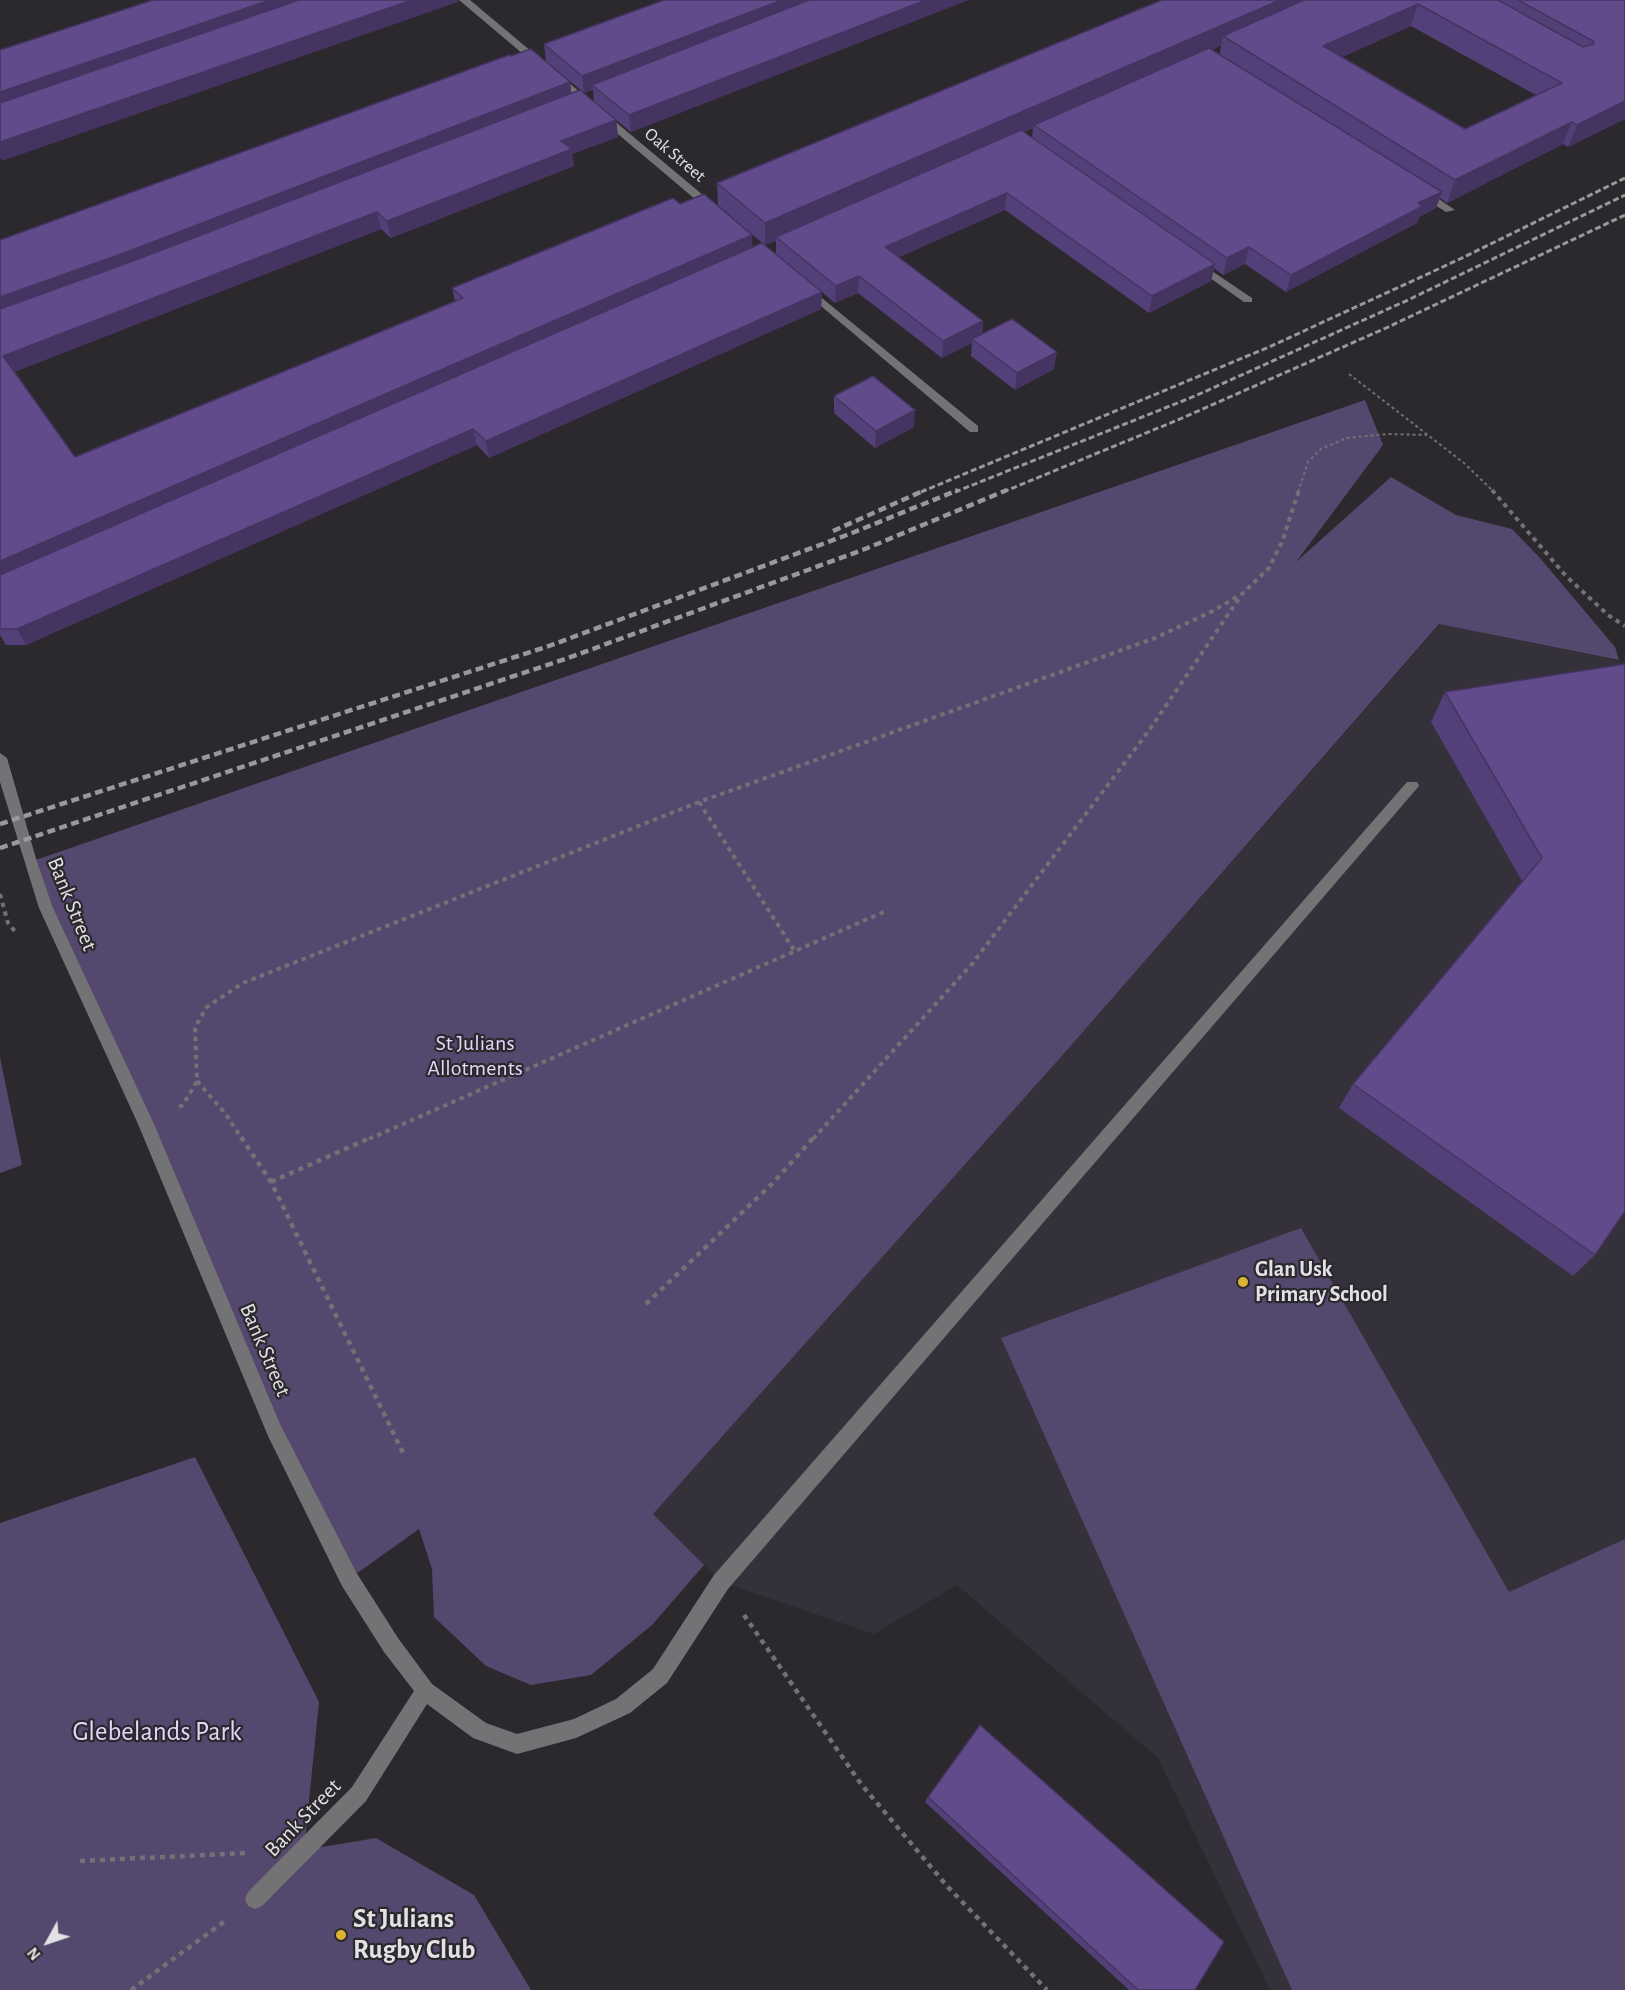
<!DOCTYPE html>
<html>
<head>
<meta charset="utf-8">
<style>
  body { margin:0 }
  #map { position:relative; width:1625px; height:1990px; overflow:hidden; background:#2b292d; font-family:"Alegreya Sans",sans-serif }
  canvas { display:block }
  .north { position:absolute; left:18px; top:1912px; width:60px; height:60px; -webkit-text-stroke:4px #2b292d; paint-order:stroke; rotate:230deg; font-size:16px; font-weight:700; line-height:24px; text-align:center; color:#e2e1e4 }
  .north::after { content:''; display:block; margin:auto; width:21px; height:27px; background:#e2e1e4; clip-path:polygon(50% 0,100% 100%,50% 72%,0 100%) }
</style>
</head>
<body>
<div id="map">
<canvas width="1625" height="1990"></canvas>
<div class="north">N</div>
</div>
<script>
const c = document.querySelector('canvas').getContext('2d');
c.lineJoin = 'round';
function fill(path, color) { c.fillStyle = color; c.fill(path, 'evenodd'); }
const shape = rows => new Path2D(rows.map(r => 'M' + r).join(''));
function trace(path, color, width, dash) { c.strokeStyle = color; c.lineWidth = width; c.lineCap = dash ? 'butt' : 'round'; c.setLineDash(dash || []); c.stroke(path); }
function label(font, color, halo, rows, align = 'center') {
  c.font = font + ' "Alegreya Sans",sans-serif'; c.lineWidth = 4.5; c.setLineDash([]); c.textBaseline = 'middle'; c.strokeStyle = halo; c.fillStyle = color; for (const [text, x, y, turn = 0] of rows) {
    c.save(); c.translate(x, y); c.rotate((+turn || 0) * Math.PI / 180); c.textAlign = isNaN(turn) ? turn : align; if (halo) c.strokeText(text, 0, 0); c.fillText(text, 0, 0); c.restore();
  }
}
const built = shape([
  [1440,624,1625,662,1625,1990,1270,1990,1158,1758,957,1585,874,1634,721,1582,653,1514,1068,1049]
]);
const green = shape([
  [1365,400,1383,445,1296,562,1391,477,1456,515,1512,529,1540,558,1615,647,1619,660,1439,624,1068,1049,653,1514,704,1565,652,1625,591,1675,531,1685,486,1666,434,1617,432,1569,419,1529,349,1579,274,1430,30,862],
  [0,1057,22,1165,0,1173],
  [1301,1228,1509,1592,1625,1539,1625,1990,1292,1990,1001,1338],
  [195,1457,319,1702,304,1850,376,1838,474,1895,531,1990,0,1990,0,1523]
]);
const pathFar2 = shape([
  [1349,374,1464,463,1494,492],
  [1298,492,1308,462,1321,449,1347,438,1387,434,1427,435]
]);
const pathFar1 = shape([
  [1492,490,1566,576,1608,615,1625,626],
  [699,802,794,950],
  [0,894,8,923,17,934],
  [197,1081,225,1113,242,1139],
  [179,1107,183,1105,197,1081,195,1027,207,1007,243,983,699,802,1155,638,1211,612,1242,594,1269,568,1282,542,1299,490],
  [369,1139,888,910],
  [813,1139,972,964,1148,732,1240,597]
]);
const path = shape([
  [241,1137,271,1182,405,1457],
  [271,1182,372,1137],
  [646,1304,773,1183,814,1137],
  [744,1615,861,1784,947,1886,1047,1990],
  [80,1861,246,1853],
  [131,1990,225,1921]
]);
const minor = shape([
  [459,0,470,0,716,206,716,210,708,210,459,0],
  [1420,188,1424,189,1455,210,1446,212,1416,193,1415,191,1420,188],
  [1197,261,1252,298,1252,302,1244,302,1193,266,1193,262,1197,261],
  [806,285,978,426,978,432,970,432,802,290,801,288,806,285],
  [0,753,7,758,37,862,53,908,154,1124,280,1424,356,1572,398,1638,432,1684,486,1723,517,1734,574,1719,616,1699,653,1669,714,1575,1407,782,1417,782,1419,786,728,1589,667,1683,630,1713,576,1738,517,1754,473,1738,427,1704,366,1801,262,1906,255,1909,248,1906,245,1899,248,1892,352,1787,414,1691,384,1652,342,1586,268,1436,138,1124,39,908,0,782,0,753]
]);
const railFar1 = shape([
  [921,492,1269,347,1460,259,1625,178],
  [955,492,1195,396,1408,300,1625,195],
  [1003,492,1180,419,1386,328,1625,215]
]);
const rail = shape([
  [833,531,925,490],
  [0,824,549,646,852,533,958,490],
  [0,848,568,658,865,549,1007,490]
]);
const wall = shape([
  [664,0,968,0,631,132,594,102,593,90,584,93,546,61,544,44],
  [1162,0,1625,0,1625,119,1568,147,1563,144,1447,203,1440,198,1436,208,1419,217,1417,223,1286,292,1245,264,1223,275,1214,268,1211,281,1149,313,1005,210,899,257,983,321,982,334,1054,369,1015,390,971,356,972,343,942,358,858,293,835,303,776,254,776,241,765,245,822,292,821,309,489,458,477,445,26,645,6,645,0,635,0,240,511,56,570,82,571,93,616,120,618,137,572,154,574,166,391,238,381,229,14,372,75,457,455,301,452,288,680,204,753,247,762,243,718,205,717,183],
  [1411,26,1536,95,1465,129,1342,57],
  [1221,45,1220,54,1212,50],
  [1033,128,1032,137,1024,132],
  [834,396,914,427,875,448,834,413],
  [1625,664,1595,1255,1573,1276,1339,1108,1353,1084,1522,881,1431,722,1445,692],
  [928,1797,1195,1990,1129,1990,925,1802]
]);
const shadedWall = shape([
  [270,0,323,0,0,112,0,92],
  [412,0,458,0,458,2,2,161,0,157,0,142],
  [782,0,826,0,592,85,593,90,584,93,582,76],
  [926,0,968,0,631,132,629,115],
  [1280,0,1325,0,1223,36,1221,45,1036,127,1034,125,1033,128,779,239,776,237,776,241,765,245,765,223],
  [1418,4,1411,26,1317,68,1323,46],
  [570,82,572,98,0,317,0,297],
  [1625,101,1625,119,1568,147,1577,125],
  [616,120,618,137,572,154,574,166,391,238,387,221,561,141],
  [1572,122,1563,144,1447,203,1455,180],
  [1442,192,1436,208,1419,217,1417,223,1286,292,1291,275,1418,203],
  [1007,193,1005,210,884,264,885,247],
  [377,212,381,229,11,373,3,356],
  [752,235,753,251,0,582,0,561],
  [1249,247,1245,264,1223,275,1227,258],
  [1215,264,1211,281,1149,313,1152,296],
  [859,276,858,293,835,303,836,286],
  [822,292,821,309,489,458,486,441],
  [983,321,982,338,972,339,972,343,942,358,943,341],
  [1057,352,1054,369,1015,390,1017,373],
  [915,410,914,427,875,448,876,431],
  [473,429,477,445,26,645,17,629]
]);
const building = shape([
  [153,0,270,0,0,92,0,50,153,0],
  [299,0,412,0,0,142,0,103,299,0],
  [664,0,782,0,582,76,544,44,664,0],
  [809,0,926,0,629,115,592,85,809,0],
  [1162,0,1280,0,765,223,717,183,1162,0],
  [1304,0,1498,0,1583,47,1594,44,1593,41,1518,0,1625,0,1625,101,1577,125,1572,122,1455,180,1223,36,1304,0],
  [1418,4,1562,83,1465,129,1323,46,1418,4],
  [1209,48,1442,192,1418,203,1423,206,1291,275,1249,247,1227,258,1034,125,1209,48],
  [531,49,570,82,124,253,0,297,0,240,509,55,511,56,531,49],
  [580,90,616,120,561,141,572,149,387,221,377,212,3,356,75,457,463,298,452,288,673,198,680,204,704,194,752,235,0,561,0,309,133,261,580,90],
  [1021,130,1215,264,1152,296,1007,193,885,247,983,321,943,341,859,276,836,286,776,237,1021,130],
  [762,243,822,292,486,441,473,429,17,629,0,629,0,575,762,243],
  [1012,319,1057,352,1017,373,972,339,1012,319],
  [873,376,915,410,876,431,834,396,873,376],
  [1625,664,1625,1211,1595,1255,1353,1084,1542,858,1445,692,1625,664],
  [980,1725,1224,1942,1195,1990,1138,1990,928,1797,980,1725]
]);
const markers = [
  [1243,1282,6,"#dcb233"],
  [341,1935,6,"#dcb233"]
];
const farStreetnames = [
  ["Oak Street",675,155,40]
];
const streetNames = [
  ["Bank Street",72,904,68],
  ["Bank Street",265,1350,67],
  ["Bank Street",303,1818,-46]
];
const parkNames = [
  ["St Julians",475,1043],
  ["Allotments",475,1068]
];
const poiNames = [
  ["Glan Usk",1255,1269],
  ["Primary School",1255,1294]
];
const nearParknames = [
  ["Glebelands Park",157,1732]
];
const nearPoinames = [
  ["St Julians",353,1919],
  ["Rugby Club",353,1950]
];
fill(built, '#34313b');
fill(green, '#55486f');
trace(pathFar2, '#737175', 2, [3, 3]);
trace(pathFar1, '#737175', 4, [4.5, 4.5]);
trace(path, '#737175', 4.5, [5, 5]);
fill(minor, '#737274');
trace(railFar1, '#99989b', 3, [6, 3]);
trace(rail, '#99989b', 4.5, [8, 4.5]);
fill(wall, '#544078');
fill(shadedWall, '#453461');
fill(building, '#624b8b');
trace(building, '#453461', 1.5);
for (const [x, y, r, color] of markers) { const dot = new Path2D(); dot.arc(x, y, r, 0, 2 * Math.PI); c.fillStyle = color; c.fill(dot); trace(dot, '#2b292d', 2); }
label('18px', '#e2e1e4', '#2b292d', farStreetnames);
label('22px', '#e2e1e4', '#2b292d', streetNames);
label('22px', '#e1d5fb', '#2b292d', parkNames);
label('bold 22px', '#e2e1e4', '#2b292d', poiNames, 'left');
label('27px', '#e1d5fb', '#2b292d', nearParknames);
label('bold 27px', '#e2e1e4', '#2b292d', nearPoinames, 'left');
</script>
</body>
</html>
